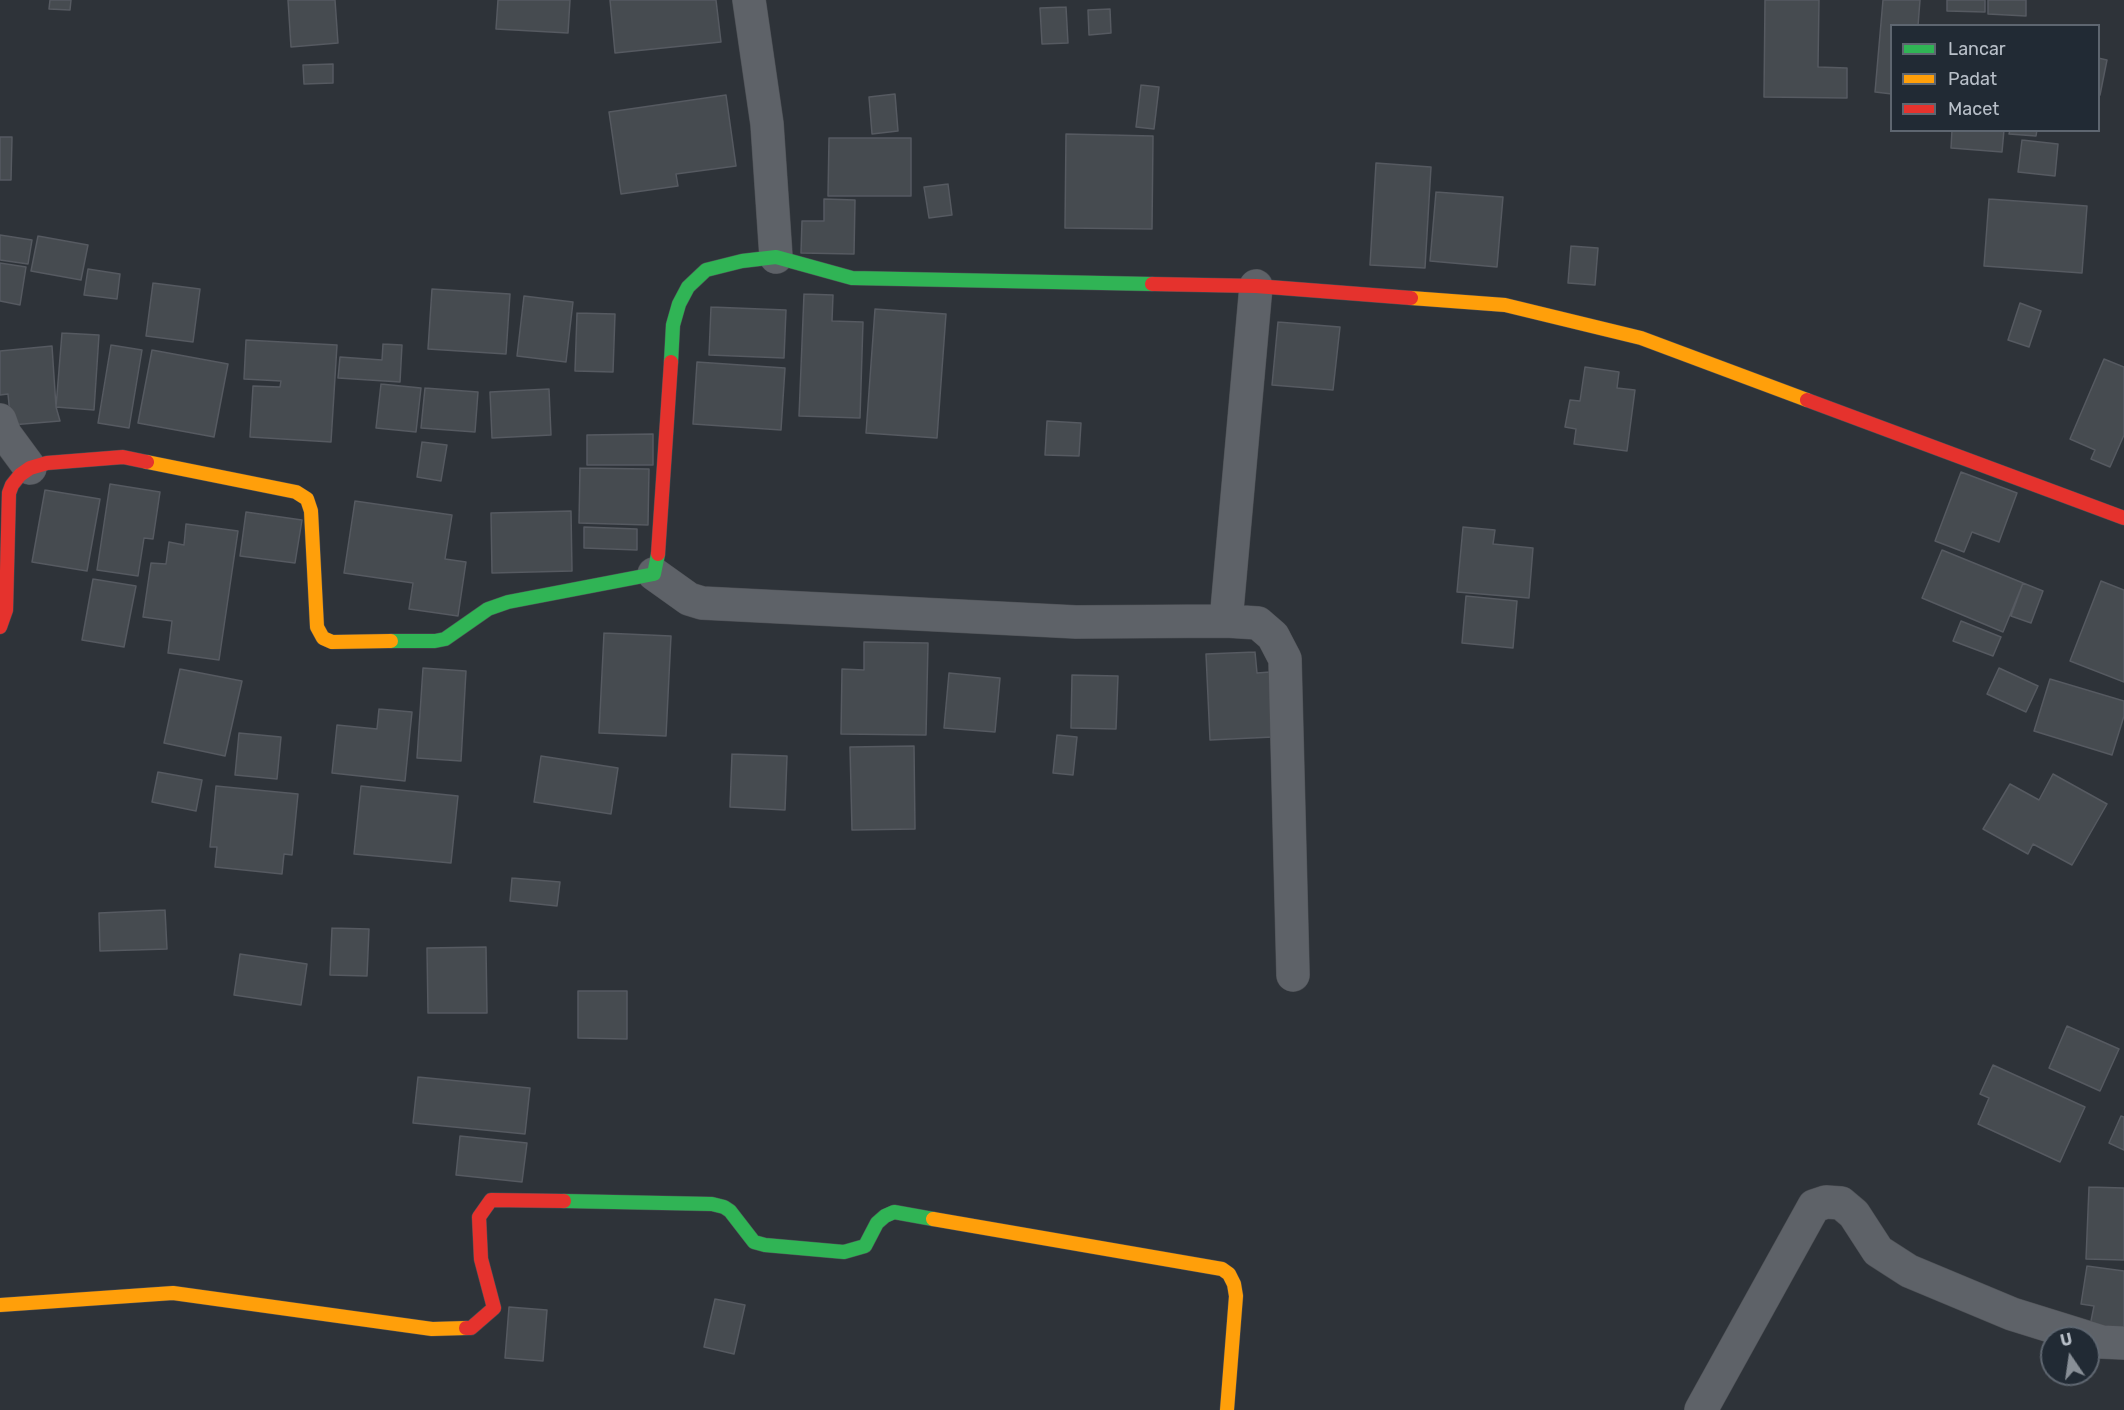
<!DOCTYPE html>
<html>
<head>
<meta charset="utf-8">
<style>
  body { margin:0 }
  #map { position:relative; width:2124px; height:1410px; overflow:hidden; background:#2e3339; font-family:Rubik,sans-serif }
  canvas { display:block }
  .legend { position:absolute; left:1890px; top:24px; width:210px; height:108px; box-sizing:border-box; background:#212a34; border:2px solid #5e6670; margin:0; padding:8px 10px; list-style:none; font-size:18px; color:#b9c0c9 }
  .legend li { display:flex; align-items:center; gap:12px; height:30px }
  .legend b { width:30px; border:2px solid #5e6670 }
  .north { position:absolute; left:2040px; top:1326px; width:60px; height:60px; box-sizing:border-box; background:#212a34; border:2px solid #5e6670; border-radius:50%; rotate:347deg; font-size:16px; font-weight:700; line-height:24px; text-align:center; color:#b9c0c9 }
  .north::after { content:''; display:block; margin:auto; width:21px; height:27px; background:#888f97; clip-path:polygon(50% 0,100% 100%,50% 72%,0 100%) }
</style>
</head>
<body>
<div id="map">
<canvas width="2124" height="1410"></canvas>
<ul class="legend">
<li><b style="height:8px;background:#30b455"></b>Lancar</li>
<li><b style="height:8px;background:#ff9f0a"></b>Padat</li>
<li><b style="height:8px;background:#e5322d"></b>Macet</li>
</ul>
<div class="north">U</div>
</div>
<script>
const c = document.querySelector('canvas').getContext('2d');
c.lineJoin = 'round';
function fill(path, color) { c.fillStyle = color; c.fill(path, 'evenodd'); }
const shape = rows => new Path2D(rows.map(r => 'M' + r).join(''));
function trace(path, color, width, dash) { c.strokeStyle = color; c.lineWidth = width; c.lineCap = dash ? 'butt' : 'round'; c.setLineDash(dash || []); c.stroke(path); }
const building = shape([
  [50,0,71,0,70,10,49,9,50,0],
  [288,0,335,0,338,43,291,47,288,0],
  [498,0,570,0,568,33,496,29,498,0],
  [610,0,716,0,721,42,615,53,610,0],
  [1765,0,1819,0,1818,67,1847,68,1847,98,1764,97,1765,0],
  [1883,0,1920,0,1918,26,1892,26,1892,94,1875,92,1883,0],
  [1947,0,1985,0,1985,12,1947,11,1947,0],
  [1988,0,2026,0,2026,16,1988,14,1988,0],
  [1066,7,1068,43,1042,44,1040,8,1066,7],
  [1110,9,1111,33,1089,35,1088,10,1110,9],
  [2098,58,2107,60,2100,95,2098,95,2098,58],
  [333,64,333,83,304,84,303,65,333,64],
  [1141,85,1159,87,1154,129,1136,127,1141,85],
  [895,94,898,131,872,134,869,97,895,94],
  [726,95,736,166,676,174,678,186,621,194,609,112,726,95],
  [1952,130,2004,130,2002,152,1951,148,1952,130],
  [2010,130,2037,130,2036,136,2009,134,2010,130],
  [1066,134,1153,136,1152,229,1065,228,1066,134],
  [0,137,12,137,11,180,0,180,0,137],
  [829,138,911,138,911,196,828,196,829,138],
  [2022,140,2058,144,2055,176,2018,172,2022,140],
  [1376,163,1431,167,1425,268,1370,265,1376,163],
  [948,184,952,215,929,218,924,187,948,184],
  [1436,192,1503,197,1497,267,1430,261,1436,192],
  [824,199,855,200,854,254,801,253,802,221,824,221,824,199],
  [1989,199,2087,206,2082,273,1984,266,1989,199],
  [0,235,32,240,28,264,0,260,0,235],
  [38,236,88,245,81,280,31,271,38,236],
  [1571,246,1598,248,1595,285,1568,283,1571,246],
  [0,263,26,267,20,305,0,301,0,263],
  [88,269,120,274,117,299,84,295,88,269],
  [153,283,200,289,193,342,146,336,153,283],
  [432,289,510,294,506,354,428,349,432,289],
  [804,294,833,295,832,321,863,322,860,418,799,416,804,294],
  [524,296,573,302,566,362,517,356,524,296],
  [2020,303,2041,311,2029,347,2008,340,2020,303],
  [711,307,786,310,784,358,709,355,711,307],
  [875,309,946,314,937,438,866,433,875,309],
  [577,313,615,314,613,372,575,371,577,313],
  [1278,322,1340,327,1333,390,1272,385,1278,322],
  [62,333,99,335,94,410,56,407,62,333],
  [246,340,337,345,331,442,250,437,253,386,280,387,281,381,244,379,246,340],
  [383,344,402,345,400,382,338,378,340,357,382,360,383,344],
  [111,345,142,350,129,428,98,423,111,345],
  [52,346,56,407,60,421,11,425,8,394,0,395,0,351,52,346],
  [152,350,228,364,214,437,138,423,152,350],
  [2104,359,2124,367,2124,435,2110,467,2091,459,2095,450,2070,439,2104,359],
  [697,362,785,368,781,430,693,424,697,362],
  [1585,367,1619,372,1617,388,1635,390,1627,451,1574,444,1576,429,1565,427,1570,400,1580,401,1585,367],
  [381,384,421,388,416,432,376,428,381,384],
  [425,388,478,392,475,432,421,428,425,388],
  [549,389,551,435,492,438,490,392,549,389],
  [1047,421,1081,423,1079,456,1045,455,1047,421],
  [653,434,653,465,587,465,587,435,653,434],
  [422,442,447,445,441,481,417,477,422,442],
  [580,468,649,469,648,525,579,523,580,468],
  [1961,472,2017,493,1999,542,1972,532,1964,552,1935,541,1961,472],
  [110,484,160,492,153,539,144,538,138,576,97,570,110,484],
  [45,490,100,499,87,571,32,562,45,490],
  [355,501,452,515,445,559,466,562,458,616,409,609,413,583,344,573,355,501],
  [571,511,572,571,492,573,491,513,571,511],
  [246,512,302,520,295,563,240,556,246,512],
  [186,524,238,531,219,660,168,653,172,621,143,617,151,563,166,564,169,542,184,545,186,524],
  [584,527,637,529,637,550,584,548,584,527],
  [1463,527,1495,530,1493,544,1533,548,1529,598,1457,592,1463,527],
  [1942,550,2023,583,2003,632,1922,598,1942,550],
  [93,579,136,586,124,647,82,640,93,579],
  [2101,581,2124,590,2124,682,2070,661,2101,581],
  [2023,583,2043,591,2031,623,2011,616,2023,583],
  [1466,596,1517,601,1513,648,1462,643,1466,596],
  [1961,621,2001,637,1993,656,1953,641,1961,621],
  [604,633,671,636,666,736,599,733,604,633],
  [864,642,928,643,926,735,841,734,842,669,864,670,864,642],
  [1255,652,1257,673,1270,672,1273,737,1210,740,1206,654,1255,652],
  [423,668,466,671,461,761,417,758,423,668],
  [1999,668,2038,686,2026,712,1987,694,1999,668],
  [180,669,242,681,225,756,164,743,180,669],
  [949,673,1000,678,995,732,944,728,949,673],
  [1072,675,1118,676,1116,729,1071,728,1072,675],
  [2050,679,2124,701,2124,716,2112,755,2034,731,2050,679],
  [379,709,412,712,405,781,332,773,337,725,377,729,379,709],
  [239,733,281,737,277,779,235,775,239,733],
  [1057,735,1077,737,1073,775,1053,773,1057,735],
  [914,746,915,829,852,830,850,747,914,746],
  [732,754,787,756,785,810,730,807,732,754],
  [541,756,618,768,611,814,534,802,541,756],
  [158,772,202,780,196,811,152,802,158,772],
  [2053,774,2107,804,2072,865,2033,844,2028,854,1983,829,2010,784,2039,800,2053,774],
  [216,786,298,794,292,855,284,854,282,874,215,867,217,847,210,847,216,786],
  [361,786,458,796,451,863,354,854,361,786],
  [512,878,560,882,557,906,510,901,512,878],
  [165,910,167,949,100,951,99,913,165,910],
  [332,928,369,929,367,976,330,975,332,928],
  [486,947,487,1013,428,1013,427,948,486,947],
  [240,954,307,964,301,1005,234,995,240,954],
  [578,991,627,991,627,1039,578,1038,578,991],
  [2067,1026,2119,1049,2100,1091,2049,1068,2067,1026],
  [1993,1065,2085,1107,2060,1162,1978,1124,1989,1098,1980,1094,1993,1065],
  [418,1077,530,1088,525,1134,413,1123,418,1077],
  [2121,1116,2124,1117,2124,1150,2109,1143,2121,1116],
  [460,1136,527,1143,522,1182,456,1175,460,1136],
  [2089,1187,2124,1188,2124,1260,2086,1259,2089,1187],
  [2087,1266,2124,1271,2124,1331,2090,1326,2094,1306,2081,1304,2087,1266],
  [715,1299,745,1305,734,1354,704,1347,715,1299],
  [509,1307,547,1310,543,1361,505,1358,509,1307]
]);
const street = shape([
  [749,0,767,124,776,257],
  [0,420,5,434,30,468],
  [654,574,689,599,702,603,1076,622,1226,621,1258,623,1273,636,1285,659,1293,975],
  [1226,621,1256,286],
  [1701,1410,1814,1206,1826,1202,1841,1203,1854,1214,1878,1251,1909,1271,2012,1314,2102,1342,2124,1343]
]);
const fast = shape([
  [671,362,673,325,679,304,688,287,706,270,742,261,776,257,852,278,1152,284],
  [391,641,435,641,445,639,488,609,508,602,654,574,658,554],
  [564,1201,712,1204,724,1207,730,1211,754,1242,765,1245,844,1252,865,1246,877,1223,885,1216,894,1212,933,1219]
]);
const slow = shape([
  [1411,298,1505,305,1641,338,1807,400],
  [147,462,296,492,307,499,311,511,317,627,323,638,332,642,391,641],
  [933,1219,1222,1269,1229,1274,1234,1284,1236,1296,1227,1410],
  [0,1305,173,1293,432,1329,466,1328]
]);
const jam = shape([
  [1152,284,1256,286,1411,298],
  [1807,400,2124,518],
  [658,554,671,362],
  [0,627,6,610,9,493,12,485,20,475,30,468,47,463,123,457,147,462],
  [466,1328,471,1328,494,1308,481,1259,479,1217,491,1200,564,1201]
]);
fill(building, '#464b50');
trace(building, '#565a61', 1.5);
trace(street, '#4c4f54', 34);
trace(fast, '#4c4f54', 15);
trace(slow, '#4c4f54', 15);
trace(jam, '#4c4f54', 15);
trace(street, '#5e6268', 33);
trace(fast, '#30b455', 14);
trace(slow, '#ff9f0a', 14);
trace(jam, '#e5322d', 14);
</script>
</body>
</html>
